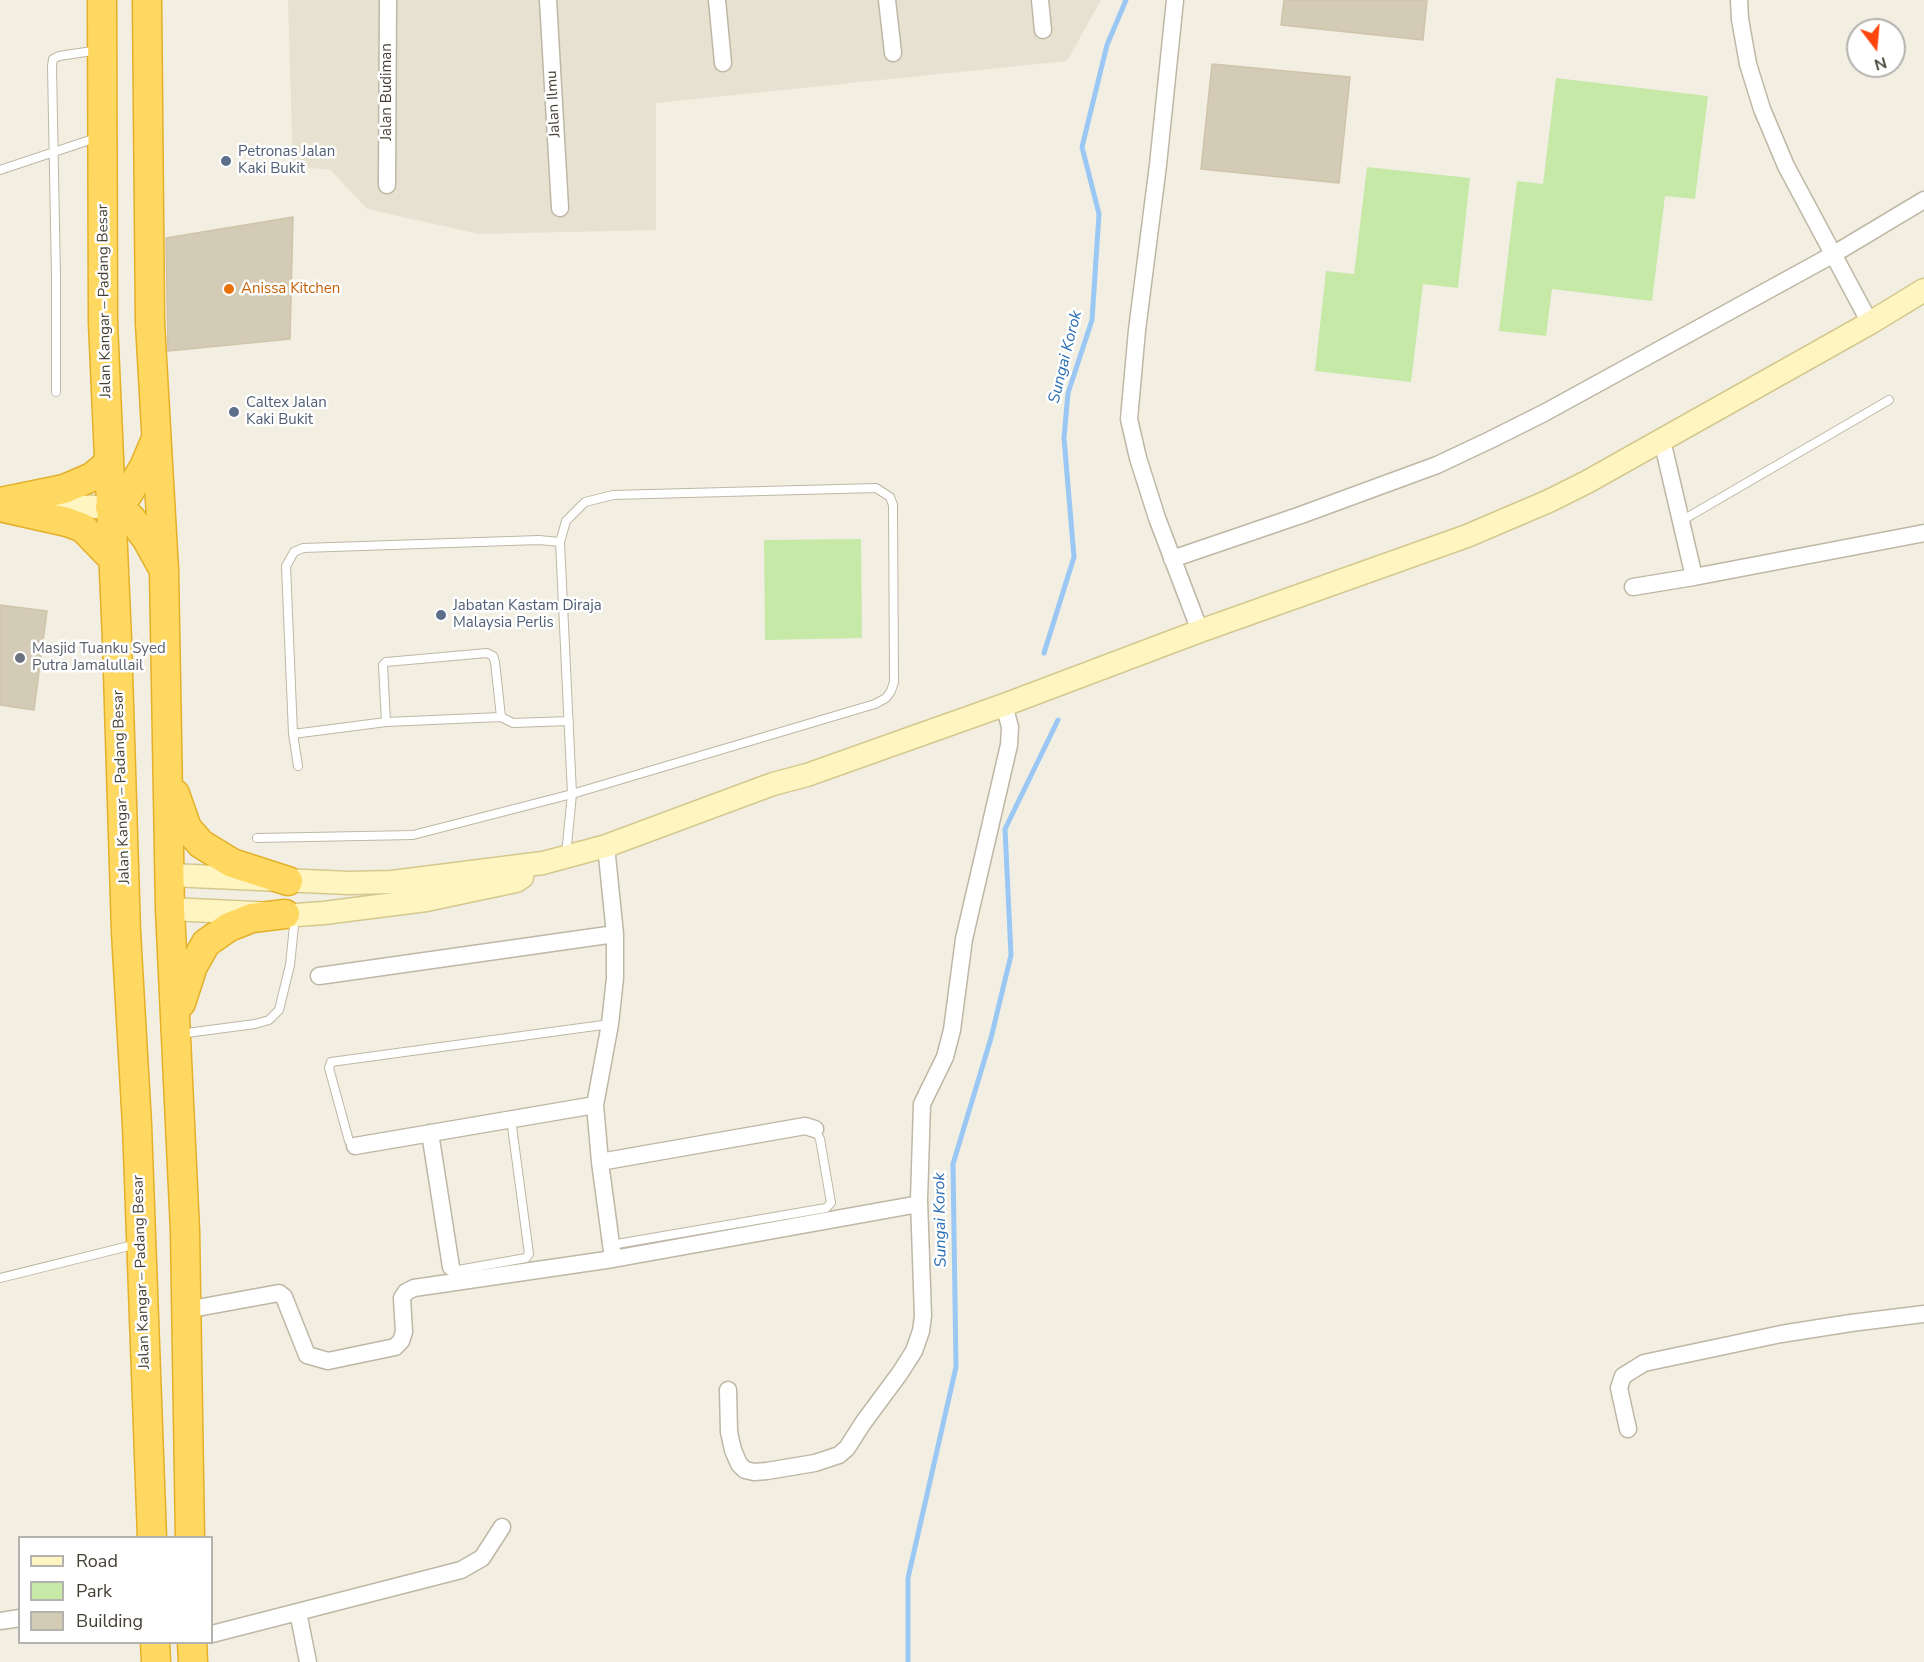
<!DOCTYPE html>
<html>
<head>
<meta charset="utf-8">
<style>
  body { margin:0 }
  #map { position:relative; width:1924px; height:1662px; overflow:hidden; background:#f2efe2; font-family:"Nunito Sans",sans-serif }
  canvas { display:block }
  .legend { position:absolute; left:18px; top:1536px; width:195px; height:108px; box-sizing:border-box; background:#fff; border:2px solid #b4b2ad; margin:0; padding:8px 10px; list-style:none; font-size:18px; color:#443f33 }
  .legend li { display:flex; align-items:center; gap:12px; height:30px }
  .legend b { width:30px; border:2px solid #b4b2ad }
  .north { position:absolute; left:1846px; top:18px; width:60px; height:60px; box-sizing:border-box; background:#fff; border:2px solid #b4b2ad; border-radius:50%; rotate:164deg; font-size:16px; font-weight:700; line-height:24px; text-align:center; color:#443f33 }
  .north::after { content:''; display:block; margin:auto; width:21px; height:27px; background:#ff460d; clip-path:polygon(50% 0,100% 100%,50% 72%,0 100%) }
</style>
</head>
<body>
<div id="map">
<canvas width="1924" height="1662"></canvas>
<ul class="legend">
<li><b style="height:8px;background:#fff5c0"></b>Road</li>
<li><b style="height:16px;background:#c6e9a8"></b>Park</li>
<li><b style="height:16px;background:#d4cbb7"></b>Building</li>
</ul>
<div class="north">N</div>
</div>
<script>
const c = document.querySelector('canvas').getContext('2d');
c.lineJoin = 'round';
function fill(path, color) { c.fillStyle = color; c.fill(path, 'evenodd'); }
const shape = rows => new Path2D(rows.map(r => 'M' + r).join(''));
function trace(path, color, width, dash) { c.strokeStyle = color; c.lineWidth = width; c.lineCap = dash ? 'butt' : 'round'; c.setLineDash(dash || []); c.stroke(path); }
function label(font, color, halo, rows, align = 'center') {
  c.font = font + ' "Nunito Sans",sans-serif'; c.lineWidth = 5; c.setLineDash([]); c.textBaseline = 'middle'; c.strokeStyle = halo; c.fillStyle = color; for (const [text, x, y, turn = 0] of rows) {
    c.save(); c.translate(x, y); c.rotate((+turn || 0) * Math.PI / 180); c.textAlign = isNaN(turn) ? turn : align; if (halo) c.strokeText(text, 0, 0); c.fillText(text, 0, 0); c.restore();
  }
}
const residential = shape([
  [288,0,1101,0,1067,61,656,103,656,230,479,234,367,209,331,170,293,166]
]);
const green = shape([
  [1556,78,1708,96,1695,199,1665,196,1652,301,1552,289,1546,336,1499,331,1517,181,1543,184],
  [1367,167,1470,178,1458,288,1423,284,1411,382,1315,371,1326,271,1354,274],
  [861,539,862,638,765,640,764,540]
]);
const stream = shape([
  [1044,653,1074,557,1064,438,1068,393,1092,320,1099,214,1082,147,1107,45,1126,0],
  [908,1662,908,1578,956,1367,953,1164,991,1038,1011,955,1005,829,1058,720]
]);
const building = shape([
  [1284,0,1427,0,1423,40,1281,25,1284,0],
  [1212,64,1350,77,1339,183,1201,169,1212,64],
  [293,217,290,339,168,351,166,238,293,217],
  [0,605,47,611,34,710,0,705,0,605]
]);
const lane = shape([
  [0,170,99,137],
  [56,392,56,278,52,66,53,59,59,56,99,50],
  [1681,521,1889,400],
  [386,722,383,665,386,662,487,653,493,656,495,662,501,717],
  [293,734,386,722,501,717,513,723,569,721],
  [298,766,293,734,286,566,294,552,303,548,539,540,560,542,572,794,566,855],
  [257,838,413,835,572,794,875,704,886,698,891,691,894,682,893,505,890,497,876,488,613,495,585,502,566,521,560,542],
  [179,1034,255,1024,269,1020,279,1010,290,965,295,916],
  [355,1146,349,1141,329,1068,331,1062,610,1024],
  [611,1245,826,1208,831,1203,820,1139,815,1129],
  [451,1267,458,1270,526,1258,529,1254,511,1119],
  [0,1278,137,1244]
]);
const street = shape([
  [548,0,560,208],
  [717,0,723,63],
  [887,0,893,53],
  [1040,0,1043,30],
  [1175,0,1158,165,1137,330,1129,419,1138,458,1157,518,1200,631],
  [1739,0,1740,19,1748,64,1762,109,1786,166,1870,323],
  [387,185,388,0],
  [1662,440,1694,577],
  [1172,559,1301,515,1437,465,1490,440,1544,413,1834,254,1924,200],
  [1633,587,1694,577,1924,533],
  [606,846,615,934,615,978,610,1024,595,1105,600,1162,613,1259],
  [319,976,615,934],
  [430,1133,451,1267],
  [355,1146,595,1105],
  [600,1162,805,1126,815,1129],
  [186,1310,279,1293,284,1297,307,1355,328,1361,395,1347,401,1341,404,1332,402,1298,406,1292,414,1288,613,1259,919,1204],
  [728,1390,729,1432,733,1450,739,1464,745,1470,754,1472,767,1471,815,1463,839,1455,847,1448,863,1423,900,1373,914,1351,921,1331,923,1316,919,1200,922,1104,945,1057,952,1030,964,939,1009,745,1010,727,1004,705],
  [1628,1429,1619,1388,1623,1376,1644,1363,1781,1334,1851,1323,1924,1314],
  [298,1612,308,1662],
  [0,1621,20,1618],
  [212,1634,461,1570,482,1558,502,1527]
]);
const secondary = shape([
  [31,506,110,507],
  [170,875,349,883,392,882,543,863,606,846,773,784,807,775,1004,705,1200,631,1467,536,1549,501,1587,482,1870,323,1924,290],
  [170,909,296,915,324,913,426,900,516,881,522,877]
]);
const highway = shape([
  [102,0,103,322,117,640,126,932,137,1125,152,1538],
  [147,0,150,323,164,570,170,909,185,1231,190,1538],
  [0,502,64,489,92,477,109,463],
  [0,507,67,522,83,528,112,558],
  [110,507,128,494,144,467,155,441],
  [110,507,130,517,146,538,161,565],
  [175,794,187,828,201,844,232,863,288,881],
  [181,1003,193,966,206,943,229,927,252,918,285,914],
  [155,1642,156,1662],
  [192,1642,193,1662]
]);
const markers = [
  [226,161,6,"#5c6f8a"],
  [229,289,6,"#e8710a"],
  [234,412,6,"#5c6f8a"],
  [441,615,6,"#5c6f8a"],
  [20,658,6,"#6b7280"]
];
const streetNames = [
  ["Jalan Budiman",387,92,-90],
  ["Jalan Ilmu",554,104,-93],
  ["Jalan Kangar – Padang Besar",105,301,-91],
  ["Jalan Kangar – Padang Besar",122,787,-92],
  ["Jalan Kangar – Padang Besar",142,1272,-92]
];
const serviceNames = [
  ["Petronas Jalan",238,152],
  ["Kaki Bukit",238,169],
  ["Caltex Jalan",246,403],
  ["Kaki Bukit",246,420],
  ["Jabatan Kastam Diraja",453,606],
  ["Malaysia Perlis",453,623]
];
const foodNames = [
  ["Anissa Kitchen",241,289]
];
const worshipNames = [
  ["Masjid Tuanku Syed",32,649],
  ["Putra Jamalullail",32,666]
];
const waterNames = [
  ["Sungai Korok",1066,357,-76],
  ["Sungai Korok",941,1220,-91]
];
fill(residential, '#e6e1d0');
fill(green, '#c6e9a8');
trace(stream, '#9ac7f3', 5);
fill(building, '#d4cbb7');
trace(building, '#cfc4aa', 1.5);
trace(lane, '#beb7a5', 10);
trace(street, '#beb7a5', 19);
trace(secondary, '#d4c88f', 25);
trace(highway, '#e4b02a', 31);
trace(lane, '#fff', 8);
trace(street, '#fff', 16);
trace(secondary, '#fff5c0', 22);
trace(highway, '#ffd861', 28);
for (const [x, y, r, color] of markers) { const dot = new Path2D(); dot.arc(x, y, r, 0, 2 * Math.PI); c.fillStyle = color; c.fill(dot); trace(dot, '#fff', 2); }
label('15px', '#443f33', '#fff', streetNames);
label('15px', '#4e5e75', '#fff', serviceNames, 'left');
label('15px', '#c56008', '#fff', foodNames, 'left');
label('15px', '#5b616d', '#fff', worshipNames, 'left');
label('italic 16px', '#286db4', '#fff', waterNames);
</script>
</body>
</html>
